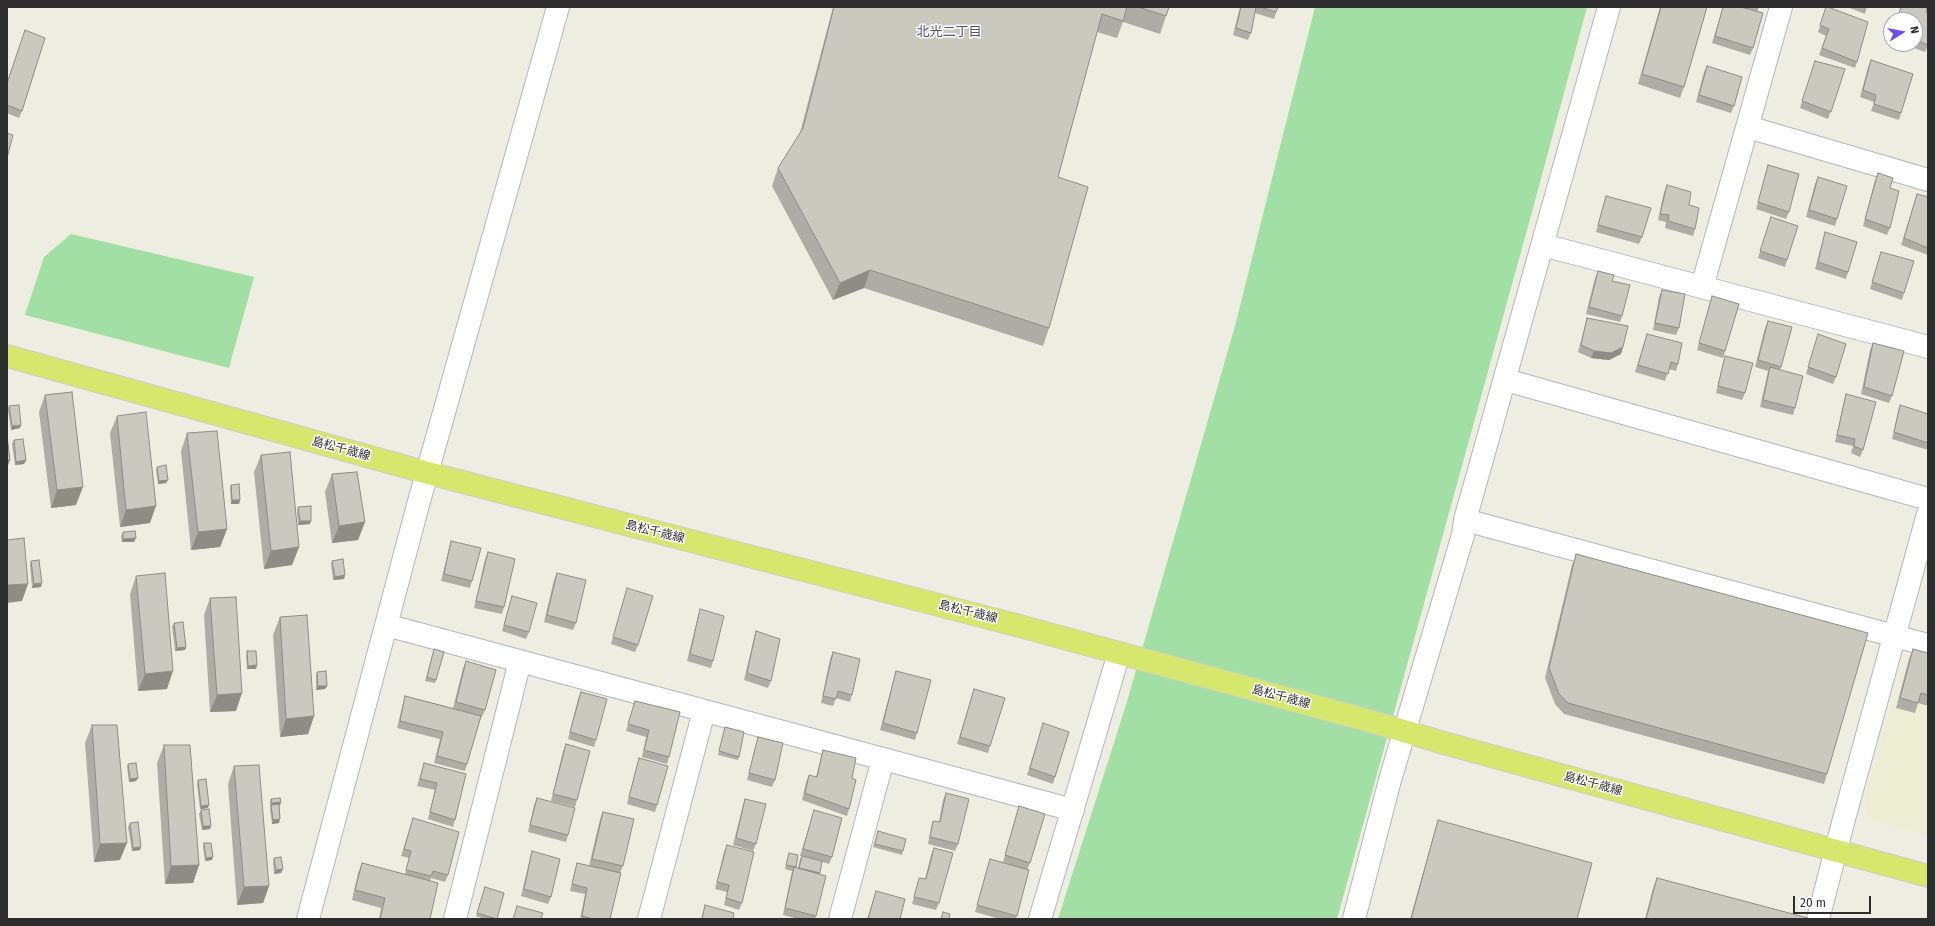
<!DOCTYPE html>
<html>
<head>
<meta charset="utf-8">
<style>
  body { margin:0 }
  #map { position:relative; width:1935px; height:926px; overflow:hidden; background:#edede1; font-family:"Fira Sans",sans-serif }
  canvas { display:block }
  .frame { position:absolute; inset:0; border:8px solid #2d2d2d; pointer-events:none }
  .north { position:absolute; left:1883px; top:12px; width:40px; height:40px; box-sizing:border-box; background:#fff; border:1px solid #ababab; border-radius:50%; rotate:79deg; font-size:11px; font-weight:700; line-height:16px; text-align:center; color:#2d2d2d }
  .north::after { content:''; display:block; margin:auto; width:14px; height:18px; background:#6c4fec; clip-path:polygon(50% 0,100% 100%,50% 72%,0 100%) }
  .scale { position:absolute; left:1793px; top:896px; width:78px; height:18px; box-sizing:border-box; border:2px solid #2d2d2d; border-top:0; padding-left:5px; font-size:12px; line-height:14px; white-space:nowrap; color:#2d2d2d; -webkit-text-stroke:3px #fff; paint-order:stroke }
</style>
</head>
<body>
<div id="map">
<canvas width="1935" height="926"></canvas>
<div class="frame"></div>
<div class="north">N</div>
<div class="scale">20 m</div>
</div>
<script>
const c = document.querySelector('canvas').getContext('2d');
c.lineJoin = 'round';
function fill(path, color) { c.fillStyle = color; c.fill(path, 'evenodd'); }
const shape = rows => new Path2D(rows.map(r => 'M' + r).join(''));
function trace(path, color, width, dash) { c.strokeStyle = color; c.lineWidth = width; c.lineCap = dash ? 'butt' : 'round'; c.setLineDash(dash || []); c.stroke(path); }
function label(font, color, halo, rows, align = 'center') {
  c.font = font + ' "Fira Sans","Noto Sans JP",sans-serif'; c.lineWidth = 3; c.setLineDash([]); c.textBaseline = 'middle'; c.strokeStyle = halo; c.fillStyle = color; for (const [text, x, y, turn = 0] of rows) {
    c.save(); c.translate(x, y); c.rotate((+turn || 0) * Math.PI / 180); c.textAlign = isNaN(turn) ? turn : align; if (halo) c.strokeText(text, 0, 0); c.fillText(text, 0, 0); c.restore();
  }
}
const education = shape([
  [1907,654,1928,660,1928,836,1873,820,1867,813,1866,794]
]);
const green = shape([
  [1315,7,1587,7,1535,201,1337,919,1058,919,1126,705,1235,326],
  [71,234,254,277,229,368,25,315,44,257]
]);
const minor = shape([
  [1748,127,1928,180],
  [1543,245,1928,347],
  [1702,287,1781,7],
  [1506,380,1928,499],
  [1465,520,1928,645],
  [386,625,1073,810],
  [308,919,418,505,558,7],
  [455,919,520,661],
  [649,919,704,711],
  [840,919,883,759],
  [1040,919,1119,653],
  [1354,919,1390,780,1463,535,1465,520,1609,7],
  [1818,919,1844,819,1928,514]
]);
const major = shape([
  [7,356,428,473,1012,624,1370,721,1444,743,1928,876]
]);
const wall = shape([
  [833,7,1169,7,1160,34,1123,22,1117,38,1097,32,1058,177,1049,328,1043,346,864,288,833,300,772,186,778,168,800,133],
  [1240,7,1278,7,1274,19,1255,13,1251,33,1248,40,1233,35],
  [1660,7,1707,7,1684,87,1680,98,1638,84],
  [1723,7,1759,7,1757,12,1753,48,1750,55,1712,43],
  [1826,7,1857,62,1855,68,1819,55,1826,36,1818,32],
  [1847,7,1867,7,1865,14],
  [1901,7,1926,12,1928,45,1925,52,1903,44,1915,44,1915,20,1897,20],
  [1871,60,1901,113,1899,120,1871,111,1874,102,1860,97,1868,67],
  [1815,61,1845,69,1828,119,1800,108],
  [1707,66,1734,106,1731,113,1696,102,1704,72],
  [7,82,22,111,19,118,7,113],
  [1768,165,1789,212,1786,219,1756,209],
  [1878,173,1890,188,1890,228,1887,235,1863,226,1875,180],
  [1818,177,1837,219,1835,226,1806,217,1815,184],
  [1667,185,1689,205,1695,229,1693,236,1665,228,1666,222,1658,220,1664,192],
  [1917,194,1928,197,1928,255,1901,245],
  [1606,196,1642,237,1639,244,1596,232],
  [1771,217,1787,260,1785,267,1758,258],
  [1825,232,1848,272,1846,279,1815,269,1823,239],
  [1881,252,1904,293,1902,300,1870,289],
  [1598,271,1612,281,1622,316,1620,322,1586,314,1595,278],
  [1662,290,1679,328,1676,335,1653,330,1659,297],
  [1712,296,1725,351,1723,358,1697,350],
  [1587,318,1621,354,1609,360,1591,358,1578,352,1585,325],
  [1768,321,1781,367,1780,370,1795,408,1793,415,1760,407,1768,371,1755,367,1765,328],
  [1647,334,1678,364,1676,371,1669,369,1665,381,1635,372],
  [1818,334,1836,377,1833,384,1806,374],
  [1873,343,1892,396,1889,403,1861,394,1870,350],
  [1725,356,1745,393,1742,400,1716,393,1723,363],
  [1846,394,1863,450,1860,457,1851,453,1853,446,1835,442,1844,401],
  [45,395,76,505,51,508,39,412],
  [1900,405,1928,414,1928,450,1892,439,1898,412],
  [9,406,21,425,20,428,11,430,8,410],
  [117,416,150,523,120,527,110,433],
  [187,433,227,529,220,547,191,550,181,451],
  [14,440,26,460,24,464,15,465,12,444],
  [261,455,299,547,292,565,264,569,254,472],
  [157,467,168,480,166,483,158,484,156,470],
  [332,474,365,522,358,540,332,543,325,492],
  [231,485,240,500,239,504,231,504,230,488],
  [298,507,310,524,298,525,297,511],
  [123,532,134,542,122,542,121,536],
  [451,541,472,581,470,588,441,581,449,548],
  [488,552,504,607,502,614,474,608,485,559],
  [1576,555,1827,774,1824,784,1564,714,1555,704,1545,678,1572,565],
  [31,561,41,587,32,588,30,565],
  [332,561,345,575,344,579,333,580,331,564],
  [557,573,576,623,573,630,544,622,554,580],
  [136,576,167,689,138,691,130,594],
  [627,588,638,645,635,652,611,644],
  [512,596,529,632,526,639,502,631],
  [210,598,236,711,210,712,204,615],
  [700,609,713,661,711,668,687,661,698,616],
  [280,617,314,716,308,734,280,737,273,635],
  [174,623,186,647,185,650,175,651,172,627],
  [756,631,771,681,768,688,744,680,754,638],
  [434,649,436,680,435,683,425,681],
  [1913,649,1928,653,1928,706,1918,703,1915,713,1896,708,1909,659],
  [247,651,257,665,256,669,247,669,246,655],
  [833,652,852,695,850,702,836,698,833,706,821,703,830,659],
  [466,661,485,710,482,717,481,717,465,771,434,763,440,739,397,728,403,703,405,696,453,708,463,668],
  [896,671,917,733,915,740,880,730,894,678],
  [317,672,325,689,316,690,316,675],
  [974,689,990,746,988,753,957,744],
  [581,692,596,740,594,747,568,739,578,699],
  [635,701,669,757,667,764,642,757,646,737,626,731],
  [1043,723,1055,777,1053,784,1027,775],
  [92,725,120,860,94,862,85,743],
  [725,727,739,757,738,760,718,755],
  [758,737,775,780,772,787,747,780,756,744],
  [566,744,577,800,575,807,551,801,563,751],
  [164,745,199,865,193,883,165,884,157,763],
  [823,750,852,778,849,809,847,816,802,800,806,782,809,775,816,777,821,757],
  [639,758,657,805,655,812,627,804,637,765],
  [424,763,466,774,455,820,453,827,428,819,435,790,417,786],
  [128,764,138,778,136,781,129,782,127,767],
  [234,766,269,886,263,903,237,905,228,784],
  [198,780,208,808,200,809,197,784],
  [946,793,958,844,955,851,928,844,931,828,933,821,939,822,943,800],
  [537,798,568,835,566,842,528,832,534,805],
  [271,799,281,802,280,805,279,806,279,823,272,824,270,809,271,807,270,807,270,802],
  [745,799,756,844,753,851,733,845,743,805],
  [1019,806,1030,863,1027,870,1016,919,1000,919,975,912,990,859,1019,867,1003,862],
  [201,810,210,829,202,830,199,814],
  [814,810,832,857,829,864,822,862,819,874,816,916,815,919,798,919,783,915,792,871,785,869,789,853,796,867,798,868,800,859,802,856,800,856],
  [603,812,623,866,620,873,610,919,580,919,585,894,570,891,575,870,577,863,589,866,600,819],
  [413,818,448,875,445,882,431,878,430,881,430,919,379,919,381,908,352,900,358,873,362,863,405,874,409,858,401,856],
  [1438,820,1577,919,1410,919,1435,830],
  [130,823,141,847,140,850,132,851,128,827],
  [878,831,903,851,902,855,873,847],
  [204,843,213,857,212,860,205,861,203,847],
  [727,845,742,903,739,910,724,905,727,892,715,889,724,852],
  [934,848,939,903,936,910,912,904,919,878,925,879,931,855],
  [532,851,551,897,548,904,521,896,530,858],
  [274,858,281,873,274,874,273,861],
  [1657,878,1808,919,1645,919,1653,888],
  [485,887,496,919,484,919,476,916],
  [876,891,900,919,867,919],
  [705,905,733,919,701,919]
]);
const shadedWall = shape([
  [870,270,864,288,833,300,840,283],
  [1623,347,1621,354,1609,360,1591,358,1594,351],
  [21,425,20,428,11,430,12,426],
  [7,460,10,460,7,468],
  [26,460,24,464,15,465,16,462],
  [168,480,166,483,158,484,159,481],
  [83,487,76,505,51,508,57,490],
  [232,500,240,500,239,504,231,504],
  [156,506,150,523,120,527,126,510],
  [300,521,311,521,310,524,298,525],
  [365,522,358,540,332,543,339,526],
  [227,529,220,547,191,550,198,532],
  [136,538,134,542,122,542,123,539],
  [299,547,292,565,264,569,271,551],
  [345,575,344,579,333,580,335,577],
  [42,583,41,587,32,588,34,584],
  [28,584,22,601,7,603,7,585],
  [186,647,185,650,175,651,177,648],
  [257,665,256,669,247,669,248,666],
  [173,671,167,689,138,691,145,674],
  [318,686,327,686,325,689,316,690],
  [242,693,236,711,210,712,217,695],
  [314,716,308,734,280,737,286,719],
  [138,778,136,781,129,782,130,779],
  [281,802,280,805,272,806,271,805,270,807,272,803],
  [209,805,208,808,200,809,201,806],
  [280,819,279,823,272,824,273,820],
  [203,826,211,826,210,829,202,830],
  [127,843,120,860,94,862,100,844],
  [141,847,140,850,132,851,133,848],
  [213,857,212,860,205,861,206,858],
  [199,865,193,883,165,884,171,866],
  [283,869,281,873,274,874,276,870],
  [269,886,263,903,237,905,244,887]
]);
const building = shape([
  [834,7,1127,7,1123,21,1102,14,1058,177,1088,187,1049,328,870,270,840,283,778,168,803,128,834,7],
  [1138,7,1169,7,1166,16,1138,7],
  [1241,7,1256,7,1251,33,1236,28,1241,7],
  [1260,7,1278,7,1276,12,1260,7],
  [1661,7,1707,7,1684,87,1642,74,1661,7],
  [1723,7,1741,7,1763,13,1753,48,1715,36,1723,7],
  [1826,7,1828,7,1868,22,1857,62,1822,48,1829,29,1820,25,1826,7],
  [1901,7,1927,7,1926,12,1928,13,1928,45,1915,40,1915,20,1897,20,1901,7],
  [25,30,45,38,22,111,7,105,7,83,25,30],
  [1871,60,1913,74,1901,113,1874,104,1876,95,1863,90,1871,60],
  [1815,61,1845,69,1831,112,1802,101,1815,61],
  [1707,66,1742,77,1734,106,1699,95,1707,66],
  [7,133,13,135,7,158,7,133],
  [1768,165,1799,174,1789,212,1758,202,1768,165],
  [1878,173,1893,178,1890,188,1899,191,1890,228,1865,219,1878,173],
  [1818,177,1847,186,1837,219,1809,210,1818,177],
  [1667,185,1691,192,1689,205,1699,208,1695,229,1668,221,1669,215,1660,214,1667,185],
  [1917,194,1928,197,1928,248,1904,238,1917,194],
  [1606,196,1651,208,1642,237,1598,225,1606,196],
  [1771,217,1798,226,1787,260,1760,251,1771,217],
  [1825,232,1857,242,1848,272,1818,262,1825,232],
  [1881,252,1914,261,1904,293,1872,282,1881,252],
  [1598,271,1614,275,1612,281,1630,285,1622,316,1589,307,1598,271],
  [1662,290,1685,294,1679,328,1655,323,1662,290],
  [1712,296,1739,304,1725,351,1699,343,1712,296],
  [1587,318,1628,326,1623,347,1611,353,1594,351,1581,345,1587,318],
  [1768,321,1792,327,1781,367,1758,360,1768,321],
  [1647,334,1682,343,1678,364,1671,362,1668,374,1638,365,1647,334],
  [1818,334,1846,344,1836,377,1808,367,1818,334],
  [1873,343,1904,351,1892,396,1864,387,1873,343],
  [1725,356,1753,363,1745,393,1718,386,1725,356],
  [1770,367,1803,376,1795,408,1763,400,1770,367],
  [72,392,83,487,57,490,45,395,72,392],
  [1846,394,1876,402,1863,450,1854,446,1855,439,1837,435,1846,394],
  [19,405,21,425,12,426,9,406,19,405],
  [1900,405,1928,414,1928,443,1894,432,1900,405],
  [146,412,156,506,126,510,117,416,146,412],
  [217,431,227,529,198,532,187,433,217,431],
  [7,436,10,460,7,460,7,436],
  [23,439,26,460,16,462,14,440,23,439],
  [290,452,299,547,271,551,261,455,290,452],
  [166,465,168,480,159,481,157,467,166,465],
  [357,472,365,522,339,526,332,474,357,472],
  [239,484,240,500,232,500,231,485,239,484],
  [311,506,311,521,300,521,298,507,311,506],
  [135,531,136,538,123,539,123,532,135,531],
  [24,538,28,584,7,585,7,540,24,538],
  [451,541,481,548,472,581,444,574,451,541],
  [488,552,515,559,504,607,476,601,488,552],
  [1576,554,1868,633,1827,774,1568,703,1559,694,1549,668,1576,554],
  [343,559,345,575,335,577,332,561,343,559],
  [39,560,42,583,34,584,31,561,39,560],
  [165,573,173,671,145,674,136,576,165,573],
  [557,573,586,580,576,623,547,615,557,573],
  [627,588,653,596,638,645,613,637,627,588],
  [512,596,537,603,529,632,504,625,512,596],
  [236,597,242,693,217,695,210,598,236,597],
  [700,609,724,616,713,661,690,654,700,609],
  [307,615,314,716,286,719,280,617,307,615],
  [183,622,186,647,177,648,174,623,183,622],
  [756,631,780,639,771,681,747,673,756,631],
  [434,649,444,652,436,680,427,677,434,649],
  [1913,649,1928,653,1928,695,1921,693,1918,703,1900,698,1913,649],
  [247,651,256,651,257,665,248,666,247,651],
  [833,652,860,659,852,695,838,691,836,699,823,696,833,652],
  [466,661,496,670,485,710,456,702,466,661],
  [326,671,327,686,318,686,317,672,326,671],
  [896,671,931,680,917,733,883,723,896,671],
  [974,689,1005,698,990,746,960,737,974,689],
  [581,692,607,699,596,740,570,732,581,692],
  [405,696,481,716,467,764,437,756,443,732,400,721,405,696],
  [635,701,680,712,669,757,644,750,649,730,628,724,635,701],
  [1043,723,1069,732,1055,777,1030,768,1043,723],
  [92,725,117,725,127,843,100,844,92,725],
  [725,727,744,732,739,757,719,751,725,727],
  [758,737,783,743,775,780,749,773,758,737],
  [566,744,590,751,577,800,553,794,566,744],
  [164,745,190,745,199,865,171,866,164,745],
  [823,750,856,758,852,778,856,780,849,809,805,793,809,775,817,777,823,750],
  [639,758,668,766,657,805,629,797,639,758],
  [136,763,138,778,130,779,128,764,136,763],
  [424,763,466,774,455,820,430,812,437,783,420,779,424,763],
  [259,765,269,886,244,887,234,766,259,765],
  [206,779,209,805,201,806,198,780,206,779],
  [946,793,969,799,958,844,930,837,933,821,940,822,946,793],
  [280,798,281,802,272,803,271,799,280,798],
  [537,798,575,808,568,835,530,825,537,798],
  [745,799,766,804,756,844,736,838,745,799],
  [279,804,280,819,273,820,271,805,279,804],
  [1019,806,1045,814,1030,863,1005,855,1019,806],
  [209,809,211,826,203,826,201,810,209,809],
  [814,810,842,818,832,857,803,849,814,810],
  [603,812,634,819,623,866,592,859,603,812],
  [413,818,459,832,448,875,433,871,431,876,406,870,411,851,404,849,413,818],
  [1438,820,1592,863,1577,919,1411,919,1438,820],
  [138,822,141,847,133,848,130,823,138,822],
  [878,831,906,839,903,851,875,844,878,831],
  [204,843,211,843,213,857,206,858,204,843],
  [727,845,754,852,742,903,726,898,729,885,717,882,727,845],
  [934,848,953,853,939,903,914,897,919,878,926,879,934,848],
  [532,851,560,859,551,897,524,889,532,851],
  [789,853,798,855,796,867,786,865,789,853],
  [802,856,822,861,820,873,799,868,802,856],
  [281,857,283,869,276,870,274,858,281,857],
  [990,859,1029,870,1017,916,977,905,990,859],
  [362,863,438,883,430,919,380,919,385,898,355,890,362,863],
  [577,863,621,873,610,919,593,919,582,916,587,888,572,884,577,863],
  [794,867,826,876,816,916,785,908,794,867],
  [1657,878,1808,918,1808,919,1646,919,1657,878],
  [485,887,504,893,497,919,477,913,485,887],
  [876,891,905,899,900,919,868,919,876,891],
  [705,905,734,913,733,919,702,919,705,905],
  [517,906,543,913,541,919,513,919,517,906],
  [943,912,950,914,949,919,941,919,943,912]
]);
const streetNames = [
  ["島松千歳線",341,449,15],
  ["島松千歳線",655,532,14],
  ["島松千歳線",968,612,14],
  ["島松千歳線",1281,697,15],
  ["島松千歳線",1593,784,15]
];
const neighbourhoodNames = [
  ["北光二丁目",949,32]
];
fill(education, '#ecedd2');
fill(green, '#a2dfa4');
trace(minor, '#b7b4bf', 24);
trace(major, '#cdcdcd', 24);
trace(minor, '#fff', 22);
trace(major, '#d6e76d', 22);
fill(wall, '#adada5');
fill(shadedWall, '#8d8d86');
fill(building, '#c9c9c0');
trace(building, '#8d8d86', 1);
label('12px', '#2d2d2d', '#fff', streetNames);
label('13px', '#59507b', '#fff', neighbourhoodNames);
</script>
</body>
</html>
